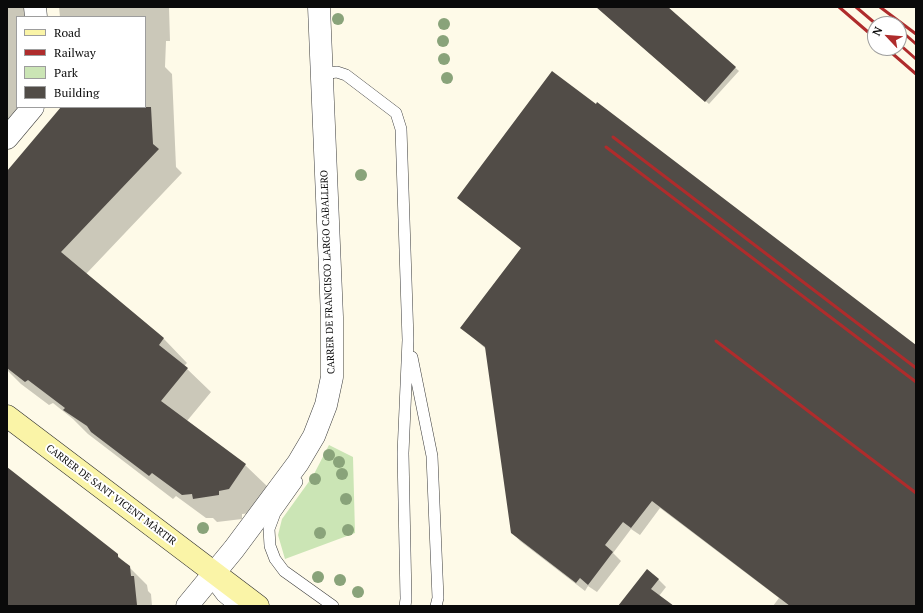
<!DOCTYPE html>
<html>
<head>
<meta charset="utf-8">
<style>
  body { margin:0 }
  #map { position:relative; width:923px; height:613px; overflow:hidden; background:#fefae8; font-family:"PT Serif",serif }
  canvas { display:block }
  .frame { position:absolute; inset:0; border:8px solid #0a0a0a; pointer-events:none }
  .legend { position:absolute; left:16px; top:16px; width:130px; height:92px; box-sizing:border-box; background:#fff; border:1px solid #9d9d9d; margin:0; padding:5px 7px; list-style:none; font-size:12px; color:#0a0a0a }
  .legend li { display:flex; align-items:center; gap:8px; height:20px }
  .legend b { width:20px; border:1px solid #9d9d9d }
  .north { position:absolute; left:867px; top:16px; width:40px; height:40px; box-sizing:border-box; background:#fff; border:1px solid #9d9d9d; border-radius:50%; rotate:296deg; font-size:11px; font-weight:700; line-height:16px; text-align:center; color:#0a0a0a }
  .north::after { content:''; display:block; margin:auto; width:14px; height:18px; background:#af2c2c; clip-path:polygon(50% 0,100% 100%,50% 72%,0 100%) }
</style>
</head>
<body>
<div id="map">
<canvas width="923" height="613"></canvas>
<div class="frame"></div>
<ul class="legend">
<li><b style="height:5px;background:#faf4a7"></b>Road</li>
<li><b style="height:5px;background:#af2c2c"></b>Railway</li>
<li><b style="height:11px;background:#cbe5b5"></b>Park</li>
<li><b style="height:11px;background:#514c47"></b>Building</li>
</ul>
<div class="north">N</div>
</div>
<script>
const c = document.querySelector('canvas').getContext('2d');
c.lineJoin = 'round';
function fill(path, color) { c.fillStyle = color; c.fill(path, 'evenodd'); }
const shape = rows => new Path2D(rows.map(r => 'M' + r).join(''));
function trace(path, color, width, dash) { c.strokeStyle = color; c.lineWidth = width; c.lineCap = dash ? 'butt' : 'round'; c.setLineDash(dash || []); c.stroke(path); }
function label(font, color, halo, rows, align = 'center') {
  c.font = font + ' "PT Serif",serif'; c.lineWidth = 4; c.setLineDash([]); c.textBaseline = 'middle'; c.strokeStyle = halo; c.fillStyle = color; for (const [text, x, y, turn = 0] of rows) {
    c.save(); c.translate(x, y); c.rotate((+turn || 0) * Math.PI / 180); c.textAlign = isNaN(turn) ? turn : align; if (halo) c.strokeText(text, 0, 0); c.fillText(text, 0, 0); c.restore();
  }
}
const green = shape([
  [329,445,353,457,355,533,285,559,278,535,282,519,313,476]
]);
const shadow = shape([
  [7,7,27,7,27,17,17,17,17,107,30,107,7,137],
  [59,7,169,7,170,41,166,41,165,67,172,74,176,167,182,173,86,274,164,339,187,363,184,366,211,392,187,421,245,465,269,488,252,513,242,514,242,519,217,522,213,518,206,518,176,496,173,499,88,434,73,419,53,403,49,405,21,384,7,370,7,172,62,107,145,107,145,17,60,17],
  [597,7,666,7,739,71,709,104],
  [458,198,916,346,916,606,773,606,779,598,660,508,640,535,631,529,613,553,621,561,597,592,588,586,585,591,520,541,512,532,486,349,462,328,522,249],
  [7,468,117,555,147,585,148,591,151,594,152,606,7,606],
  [658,579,666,587,659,596,672,606,620,606]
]);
const building = shape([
  [596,7,668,7,736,67,705,102],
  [552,71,596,104,597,102,916,345,916,606,790,606,652,501,631,528,623,522,605,545,613,552,588,585,580,578,576,583,511,533,485,347,460,328,521,248,457,198],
  [61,107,151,107,153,144,159,149,61,252,164,338,159,345,188,368,161,401,246,464,229,489,219,491,219,495,193,499,192,494,182,495,152,473,149,476,91,432,87,426,63,410,65,408,28,380,25,382,7,368,7,171],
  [7,467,118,554,118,557,130,566,131,576,134,576,137,605,7,606],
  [647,569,659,579,651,589,674,606,618,606]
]);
const service = shape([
  [321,74,337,72,346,75,396,113,401,129,408,340,403,453,406,599,405,606],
  [412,357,432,456,438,598,436,606],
  [297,482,275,513,269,529,270,546,275,559,284,571,333,606],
  [215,574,216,588,222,596,234,606]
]);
const minor = shape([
  [35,7,36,17],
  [7,138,33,107],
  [187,606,234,549,298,463,314,436,326,405,332,377,332,317,319,7]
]);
const secondary = shape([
  [7,416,258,606]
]);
const rail = shape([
  [839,7,875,38],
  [856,7,876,24],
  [880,7,916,34],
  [899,29,916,44],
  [899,44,916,59],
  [886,48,916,74],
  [613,137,916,368],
  [606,147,916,382],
  [716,341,916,493]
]);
const trees = [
  [338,19],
  [444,24],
  [443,41],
  [444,59],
  [447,78],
  [361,175],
  [329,455],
  [339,462],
  [342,474],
  [315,479],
  [346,499],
  [203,528],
  [348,530],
  [320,533],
  [318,577],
  [340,580],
  [358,592]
];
const streetNames = [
  ["CARRER DE FRANCISCO LARGO CABALLERO",328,272,-92],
  ["CARRER DE SANT VICENT MÀRTIR",111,495,37]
];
fill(green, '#cbe5b5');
fill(shadow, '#0003');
fill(building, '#514c47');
trace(service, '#3d3d3d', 12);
trace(minor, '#3d3d3d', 23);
trace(secondary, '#2c2c2c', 23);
trace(service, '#fff', 11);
trace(minor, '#fff', 22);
trace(secondary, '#faf4a7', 22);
trace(rail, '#af2c2c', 3);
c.fillStyle = '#89a37a';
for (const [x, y] of trees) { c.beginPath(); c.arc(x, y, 6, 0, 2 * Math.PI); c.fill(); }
label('10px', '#0a0a0a', '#fff', streetNames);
</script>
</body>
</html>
